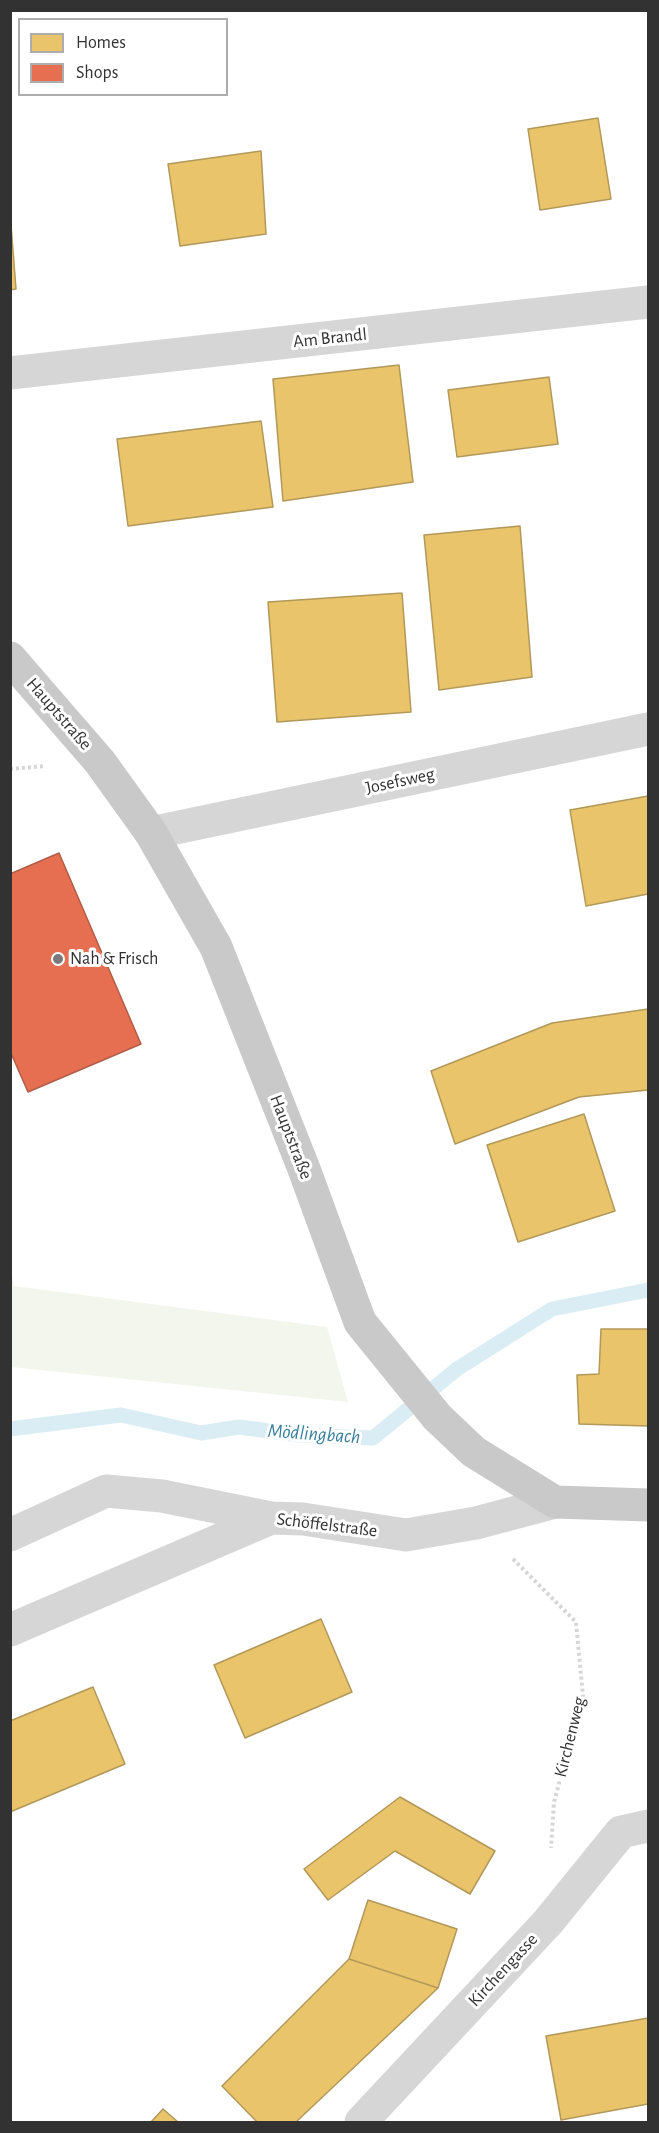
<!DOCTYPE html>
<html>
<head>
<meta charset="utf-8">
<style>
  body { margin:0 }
  #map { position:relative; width:659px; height:2133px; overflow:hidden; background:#fff; font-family:"Alegreya Sans",sans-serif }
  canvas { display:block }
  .frame { position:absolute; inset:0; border:12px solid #323232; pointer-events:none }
  .legend { position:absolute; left:18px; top:18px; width:210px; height:78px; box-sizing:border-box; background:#fff; border:2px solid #adadad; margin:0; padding:8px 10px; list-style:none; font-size:18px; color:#323232 }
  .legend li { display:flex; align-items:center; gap:12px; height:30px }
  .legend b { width:30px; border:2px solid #adadad }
</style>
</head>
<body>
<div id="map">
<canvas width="659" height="2133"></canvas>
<div class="frame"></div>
<ul class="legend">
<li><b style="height:16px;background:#e9c46a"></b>Homes</li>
<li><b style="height:16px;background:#e76f51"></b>Shops</li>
</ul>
</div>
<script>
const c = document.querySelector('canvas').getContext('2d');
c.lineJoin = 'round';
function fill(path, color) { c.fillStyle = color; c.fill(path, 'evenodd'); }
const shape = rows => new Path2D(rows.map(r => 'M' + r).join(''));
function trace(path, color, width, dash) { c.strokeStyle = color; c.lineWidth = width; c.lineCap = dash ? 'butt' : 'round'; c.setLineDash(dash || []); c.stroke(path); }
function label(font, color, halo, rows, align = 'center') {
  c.font = font + ' "Alegreya Sans",sans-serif'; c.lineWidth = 6; c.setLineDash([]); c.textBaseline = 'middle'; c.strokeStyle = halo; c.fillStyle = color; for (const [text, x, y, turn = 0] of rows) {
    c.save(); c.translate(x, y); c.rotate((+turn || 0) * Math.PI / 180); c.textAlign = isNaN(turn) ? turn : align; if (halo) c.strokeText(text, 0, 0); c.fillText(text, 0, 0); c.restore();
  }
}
const green = shape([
  [10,1264,14,1286,327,1327,348,1402,11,1367]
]);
const homes = shape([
  [598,118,611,199,540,210,528,129,598,118],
  [261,151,266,234,180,246,168,164,261,151],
  [10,212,16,289,10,290,10,212],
  [399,365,413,482,283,501,273,379,399,365],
  [549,377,558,444,457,457,448,390,549,377],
  [261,421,273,507,128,526,117,439,261,421],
  [520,526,532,677,439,690,424,535,520,526],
  [402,593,411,712,277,722,268,602,402,593],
  [648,796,648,894,586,906,570,810,648,796],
  [648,1009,648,1090,579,1097,455,1144,431,1071,552,1023,648,1009],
  [584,1114,615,1211,518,1242,487,1145,584,1114],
  [601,1329,648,1329,648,1426,579,1424,577,1375,599,1374,601,1329],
  [321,1619,352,1692,245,1738,214,1665,321,1619],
  [93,1687,125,1764,10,1812,10,1721,93,1687],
  [400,1797,495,1851,470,1894,395,1851,328,1900,304,1869,400,1797],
  [368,1900,457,1929,438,1988,349,1959,368,1900],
  [349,1959,438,1988,296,2122,257,2122,222,2086,349,1959],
  [648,2018,648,2104,561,2120,546,2036,648,2018],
  [163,2109,178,2122,151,2122,163,2109]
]);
const shops = shape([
  [59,853,141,1044,28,1092,10,1051,10,874,59,853]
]);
const stream = shape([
  [10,1429,121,1415,201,1433,239,1427,299,1435,373,1438,457,1369,552,1309,648,1290]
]);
const path = shape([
  [10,769,45,766],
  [513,1559,576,1622,583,1696,554,1802,551,1848]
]);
const minor = shape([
  [10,373,648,302],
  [151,833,648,729],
  [10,1535,106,1491,162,1496,271,1518],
  [10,1630,271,1518,303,1519,406,1535,476,1523,555,1502],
  [361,2122,548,1922,621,1832,648,1826]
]);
const major = shape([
  [10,658,100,762,151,833,216,947,304,1169,360,1322,437,1417,474,1452,555,1502,648,1505]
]);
const markers = [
  [58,959,6,"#7a7a7a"]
];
const streetNames = [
  ["Am Brandl",330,338,-6],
  ["Hauptstraße",59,714,49],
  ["Josefsweg",400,781,-12],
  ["Hauptstraße",291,1137,69],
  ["Schöffelstraße",327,1525,7],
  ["Kirchenweg",570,1737,-76],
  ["Kirchengasse",503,1970,-47]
];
const poiNames = [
  ["Nah & Frisch",70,959]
];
const waterNames = [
  ["Mödlingbach",314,1434,4]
];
fill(green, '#f3f6ed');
fill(homes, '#e9c46a');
trace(homes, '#b29859', 1.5);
fill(shops, '#e76f51');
trace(shops, '#b15d48', 1.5);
trace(stream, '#daedf4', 15);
trace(path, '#d6d6d6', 4, [3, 3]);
trace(minor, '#d6d6d6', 33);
trace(major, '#c9c9c9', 33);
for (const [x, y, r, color] of markers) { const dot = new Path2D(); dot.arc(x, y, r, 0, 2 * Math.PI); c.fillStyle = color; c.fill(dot); trace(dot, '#fff', 2); }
label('18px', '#323232', '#fff', streetNames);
label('18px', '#323232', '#fff', poiNames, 'left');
label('italic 20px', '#377e9c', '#fff', waterNames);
</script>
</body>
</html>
